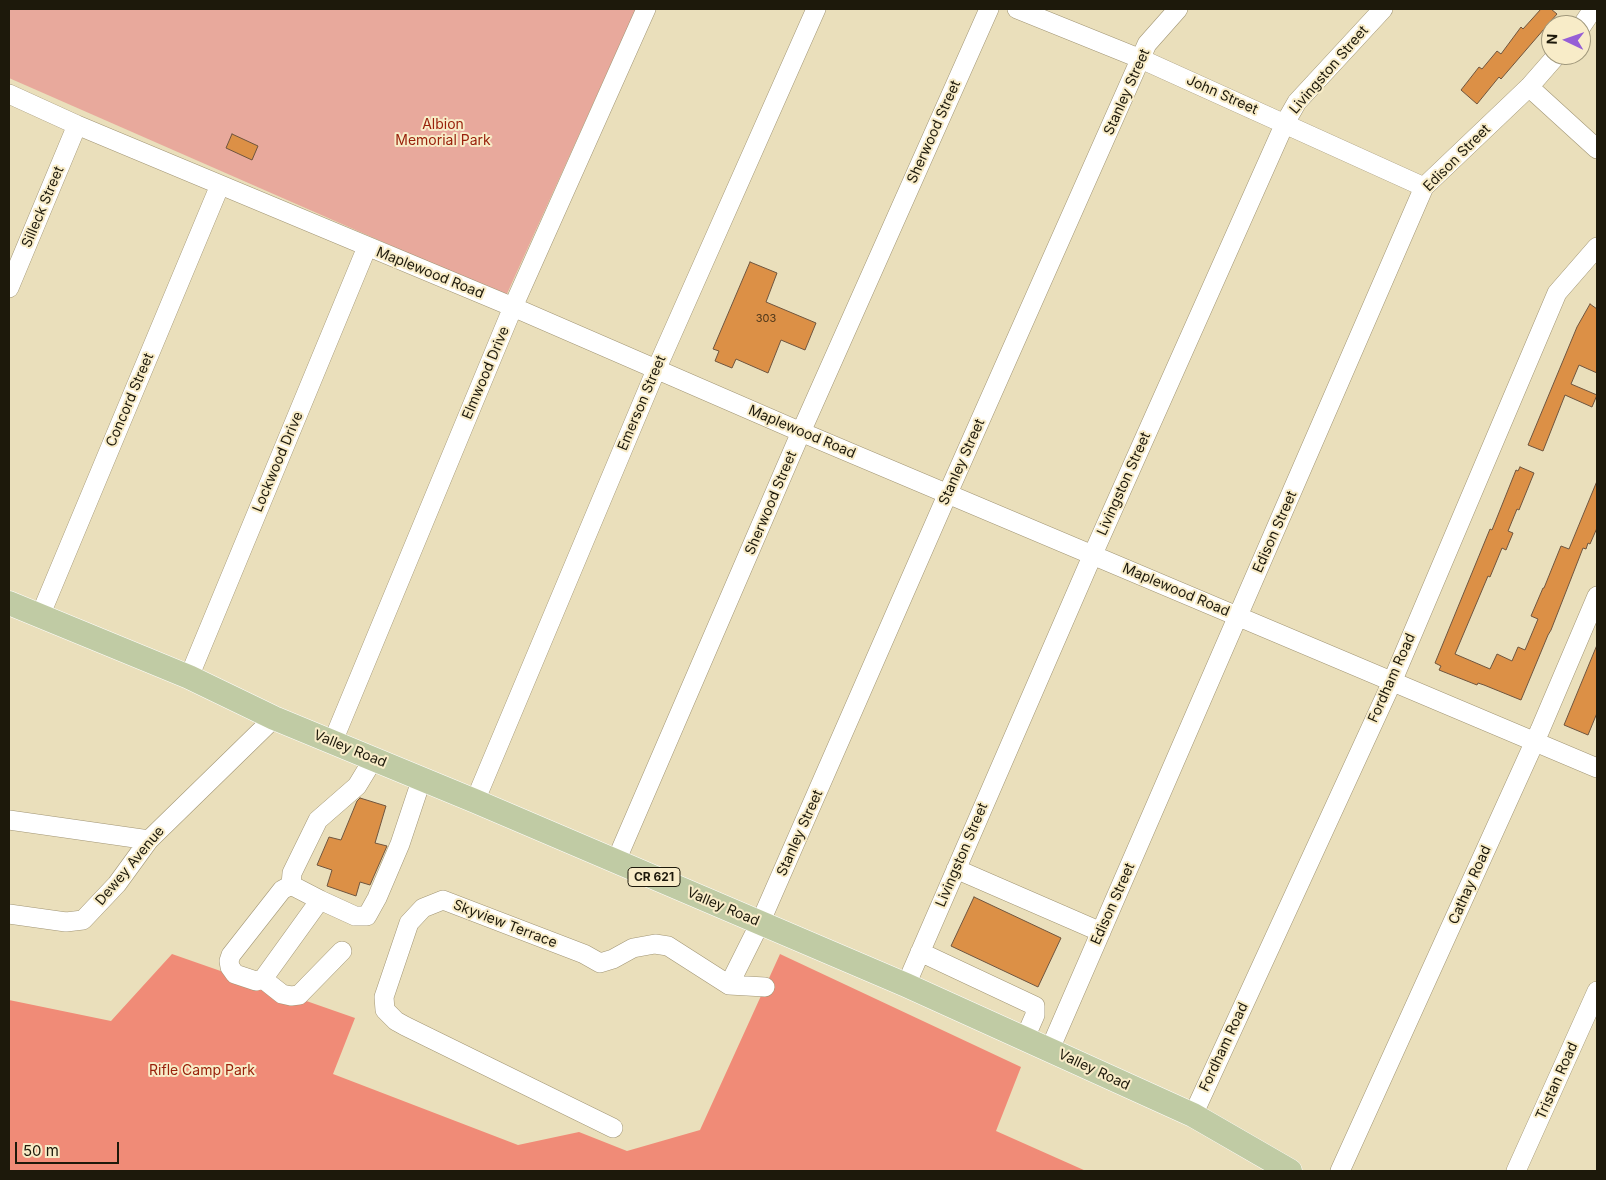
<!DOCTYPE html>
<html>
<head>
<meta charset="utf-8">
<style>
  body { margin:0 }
  #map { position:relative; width:1606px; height:1180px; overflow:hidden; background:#eadfbb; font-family:Inter,sans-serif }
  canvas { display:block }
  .frame { position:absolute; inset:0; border:10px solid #1d190b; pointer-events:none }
  .north { position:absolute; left:1541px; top:15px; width:50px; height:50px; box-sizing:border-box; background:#f8ecc8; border:1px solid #a0987c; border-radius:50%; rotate:273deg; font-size:14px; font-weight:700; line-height:20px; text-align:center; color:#1d190b }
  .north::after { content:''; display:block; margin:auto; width:18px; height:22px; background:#965ed6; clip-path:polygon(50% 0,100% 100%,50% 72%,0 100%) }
  .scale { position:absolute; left:15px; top:1142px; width:104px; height:22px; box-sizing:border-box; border:2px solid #1d190b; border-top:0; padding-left:6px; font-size:15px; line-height:18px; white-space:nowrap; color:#1d190b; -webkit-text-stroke:4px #f8ecc8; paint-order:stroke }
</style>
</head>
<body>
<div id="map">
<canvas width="1606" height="1180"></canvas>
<div class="frame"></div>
<div class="north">N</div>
<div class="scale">50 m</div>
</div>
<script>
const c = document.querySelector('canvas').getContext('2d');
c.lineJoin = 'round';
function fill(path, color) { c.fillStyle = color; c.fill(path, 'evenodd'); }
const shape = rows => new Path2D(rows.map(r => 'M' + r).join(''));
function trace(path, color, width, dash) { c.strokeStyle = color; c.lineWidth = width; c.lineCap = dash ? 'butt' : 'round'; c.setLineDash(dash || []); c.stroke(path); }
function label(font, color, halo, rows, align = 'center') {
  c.font = font + ' Inter,sans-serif'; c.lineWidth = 4; c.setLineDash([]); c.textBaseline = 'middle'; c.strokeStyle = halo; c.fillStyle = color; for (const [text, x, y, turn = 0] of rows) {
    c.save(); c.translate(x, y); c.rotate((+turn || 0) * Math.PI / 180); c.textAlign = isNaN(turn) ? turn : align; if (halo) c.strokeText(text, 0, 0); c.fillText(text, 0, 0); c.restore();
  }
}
const green = shape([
  [9,9,636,9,506,296,9,78]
]);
const forest = shape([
  [172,954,355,1018,333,1074,518,1145,579,1132,627,1151,700,1130,780,954,1021,1067,996,1131,1086,1171,9,1171,9,1000,111,1021]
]);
const building = shape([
  [1541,9,1551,9,1557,14,1501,79,1499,77,1477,104,1461,90,1479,67,1482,69,1497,51,1501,54,1521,27,1523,29,1541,9],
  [232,134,258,146,252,160,226,148,232,134],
  [750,262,777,273,766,302,816,323,805,350,781,340,768,373,736,359,732,368,715,361,719,351,713,349,750,262],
  [1590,304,1597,309,1597,373,1579,365,1571,384,1597,395,1592,407,1565,395,1543,451,1528,445,1577,327,1590,304],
  [1520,467,1534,473,1519,510,1517,509,1508,531,1513,533,1506,550,1502,548,1490,577,1488,576,1455,654,1490,669,1497,654,1512,661,1518,647,1525,650,1538,619,1531,616,1543,588,1544,588,1561,546,1569,549,1597,481,1597,528,1590,544,1588,543,1586,549,1583,548,1551,630,1548,635,1521,700,1484,685,1478,683,1477,685,1439,670,1441,666,1435,663,1490,529,1492,530,1516,470,1518,471,1520,467],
  [1597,645,1597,713,1588,735,1564,725,1597,645],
  [360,798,386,806,375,843,387,846,370,885,360,882,356,896,327,886,332,870,317,865,329,837,341,840,357,801,360,798],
  [974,897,1061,938,1038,987,951,946,974,897]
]);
const minor = shape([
  [1017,9,1141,59,1424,187],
  [1581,27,1593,9],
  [1529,87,1597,149],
  [9,94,77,125,513,307,801,432,1597,768],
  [9,288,77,125],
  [40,616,220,185],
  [189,677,367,247],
  [333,741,513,307,646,9],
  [372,758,371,763,357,786,318,820,292,873,291,885,320,900,355,916,367,916,377,898,400,844,422,778],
  [475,801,656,370,816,9],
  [9,820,149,840],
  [616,861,801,432,989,9],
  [956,869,1101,932],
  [291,885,282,890,231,955,229,961,230,967,235,974,256,981,263,979,320,900],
  [9,914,66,922,83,920,117,884,149,840,274,718],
  [920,952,1035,1006,1035,1015,1025,1038],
  [263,979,282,994,291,996,299,995,342,951],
  [906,985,1093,554,1285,123,1297,102,1383,9],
  [765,987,729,985,760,923,948,493,1147,44,1178,9],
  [1050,1049,1424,187,1529,87,1557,55],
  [1193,1115,1392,682,1557,293,1597,247],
  [613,1128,405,1026,396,1021,385,1010,384,997,409,923,423,908,443,900,584,954,600,963,613,959,633,948,655,944,668,946,729,985],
  [1340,1171,1540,730,1597,596],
  [1516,1171,1597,991]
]);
const major = shape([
  [9,603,189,677,274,718,475,801,906,985,1193,1115,1290,1171]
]);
const numberNames = [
  ["303",766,319]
];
const shields = [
  [654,877,52]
];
const shieldNames = [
  ["CR 621",654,877]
];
const streetNames = [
  ["Livingston Street",1329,70,-49],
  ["Stanley Street",1127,92,-66],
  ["John Street",1222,95,24],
  ["Sherwood Street",934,132,-66],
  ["Edison Street",1457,158,-45],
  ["Silleck Street",43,207,-67],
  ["Maplewood Road",430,273,22],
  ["Elmwood Drive",486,373,-67],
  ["Concord Street",130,400,-67],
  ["Emerson Street",642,403,-67],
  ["Maplewood Road",802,432,23],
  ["Lockwood Drive",278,462,-67],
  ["Stanley Street",962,462,-66],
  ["Livingston Street",1124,484,-66],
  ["Sherwood Street",771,503,-67],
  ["Edison Street",1275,532,-66],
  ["Maplewood Road",1176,590,23],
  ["Fordham Road",1392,678,-66],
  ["Valley Road",350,749,22],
  ["Stanley Street",800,833,-66],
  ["Livingston Street",962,855,-67],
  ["Dewey Avenue",130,866,-50],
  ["Cathay Road",1470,885,-66],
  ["Edison Street",1113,904,-66],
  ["Valley Road",723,907,23],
  ["Skyview Terrace",505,924,21],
  ["Fordham Road",1224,1047,-65],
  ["Valley Road",1094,1070,25],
  ["Tristan Road",1557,1081,-66]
];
const parkNames = [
  ["Albion",443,125],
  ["Memorial Park",443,141],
  ["Rifle Camp Park",202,1071]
];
fill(green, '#e8a99c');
fill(forest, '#f08b77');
fill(building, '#dc9046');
trace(building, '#6f553e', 1);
trace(minor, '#a19574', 20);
trace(major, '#fff', 25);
trace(minor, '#fff', 19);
trace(major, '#c0cba4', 24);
label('11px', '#4d371a', null, numberNames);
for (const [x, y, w] of shields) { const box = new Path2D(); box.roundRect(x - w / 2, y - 9.5, w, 19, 4); c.fillStyle = '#f8ecc8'; c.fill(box); trace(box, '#1d190b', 1); }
label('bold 12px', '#1d190b', null, shieldNames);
label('14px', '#1d190b', '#f8ecc8', streetNames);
label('14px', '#99220c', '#f8ecc8', parkNames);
</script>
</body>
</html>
